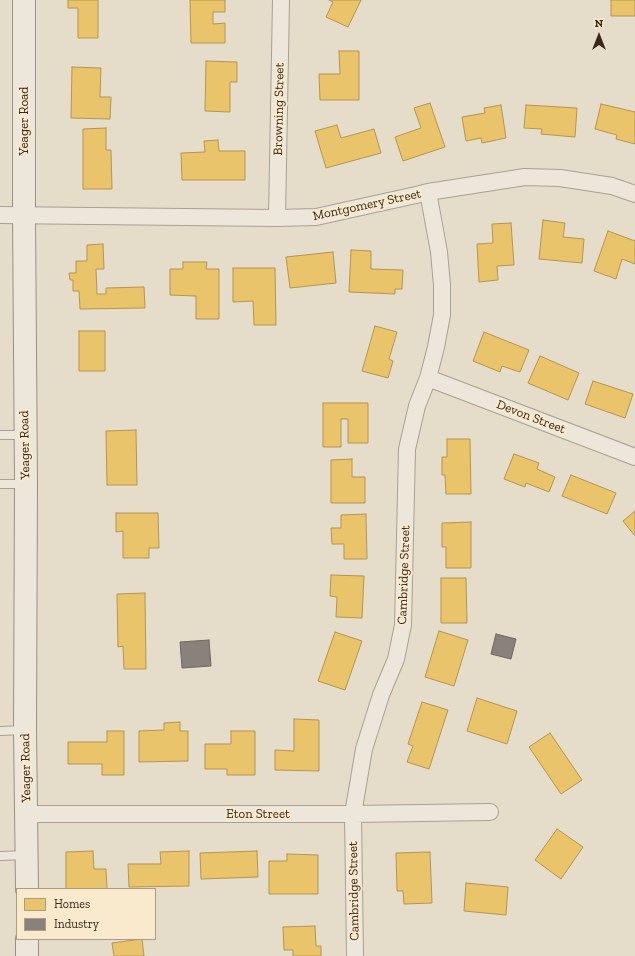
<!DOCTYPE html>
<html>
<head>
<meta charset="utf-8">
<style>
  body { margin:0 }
  #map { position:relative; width:635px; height:956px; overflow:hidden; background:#e5dcc9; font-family:"Zilla Slab",serif }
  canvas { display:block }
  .legend { position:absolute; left:16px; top:888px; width:140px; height:52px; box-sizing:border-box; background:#f9e9cd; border:1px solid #ac9b85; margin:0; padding:5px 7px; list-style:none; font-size:12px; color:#39271a }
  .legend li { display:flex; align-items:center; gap:8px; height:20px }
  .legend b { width:20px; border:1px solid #ac9b85 }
  .north { position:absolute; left:579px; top:16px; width:40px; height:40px; -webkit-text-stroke:3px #f9e9cd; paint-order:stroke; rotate:0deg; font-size:11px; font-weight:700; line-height:16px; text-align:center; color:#39271a }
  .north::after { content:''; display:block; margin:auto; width:14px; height:18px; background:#39271a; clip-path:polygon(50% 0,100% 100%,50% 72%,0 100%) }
</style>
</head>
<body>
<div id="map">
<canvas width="635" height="956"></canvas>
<ul class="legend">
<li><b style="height:11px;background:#e9c46a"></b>Homes</li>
<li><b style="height:11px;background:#8a817c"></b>Industry</li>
</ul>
<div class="north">N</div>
</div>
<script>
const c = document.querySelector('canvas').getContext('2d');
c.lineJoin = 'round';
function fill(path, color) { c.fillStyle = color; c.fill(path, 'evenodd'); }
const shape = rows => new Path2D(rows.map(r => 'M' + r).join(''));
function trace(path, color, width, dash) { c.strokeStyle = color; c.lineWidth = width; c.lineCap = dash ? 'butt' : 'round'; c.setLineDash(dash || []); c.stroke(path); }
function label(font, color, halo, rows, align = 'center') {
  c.font = font + ' "Zilla Slab",serif'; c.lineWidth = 4; c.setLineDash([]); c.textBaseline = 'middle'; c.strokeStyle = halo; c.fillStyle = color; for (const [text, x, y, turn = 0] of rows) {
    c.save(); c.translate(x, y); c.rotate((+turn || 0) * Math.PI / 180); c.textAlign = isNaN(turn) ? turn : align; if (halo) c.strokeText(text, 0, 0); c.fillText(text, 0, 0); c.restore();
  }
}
const homes = shape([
  [68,0,98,0,98,38,78,38,78,8,68,8,68,0],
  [190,0,225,0,225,12,213,12,213,24,225,23,225,43,191,43,190,0],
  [329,0,361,0,348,27,326,17,333,2,329,0],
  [611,0,635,0,635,16,611,16,611,0],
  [339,51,359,51,359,100,320,100,319,74,340,74,339,51],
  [206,61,237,62,237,82,230,82,230,112,205,111,206,61],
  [72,67,101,68,100,97,111,97,110,119,71,118,72,67],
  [430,103,445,147,403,161,395,137,421,128,414,108,430,103],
  [601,104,635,112,635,144,616,139,617,135,595,129,601,104],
  [501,105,506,138,482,143,481,138,466,141,462,117,485,113,484,108,501,105],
  [526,105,577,108,575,137,541,134,542,129,524,128,526,105],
  [337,125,341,138,374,129,381,153,326,168,315,131,337,125],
  [106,128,106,150,111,150,112,189,83,189,83,129,106,128],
  [218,140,219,151,245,151,245,180,182,180,181,153,205,152,204,141,218,140],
  [543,220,565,223,563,237,584,239,582,263,539,259,543,220],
  [511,223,514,265,497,266,498,280,479,282,477,244,493,243,492,224,511,223],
  [608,231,635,241,635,264,622,259,616,279,594,271,608,231],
  [103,244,104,269,96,269,97,294,106,294,106,288,144,287,145,308,80,309,79,291,73,291,73,280,70,280,69,273,76,273,76,261,87,261,87,245,103,244],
  [351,250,371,251,371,269,403,270,402,289,395,289,395,294,349,292,351,250],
  [333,252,336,283,290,288,286,257,333,252],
  [183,262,207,262,206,269,219,269,219,319,196,319,196,296,170,295,170,269,183,269,183,262],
  [233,268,275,268,276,325,254,325,253,301,233,302,233,268],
  [375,326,397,332,389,359,393,361,388,378,362,371,375,326],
  [79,331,105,331,105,371,79,371,79,331],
  [484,332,529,350,520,372,502,366,500,372,473,361,484,332],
  [540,356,579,373,568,400,528,383,540,356],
  [593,381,633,394,625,418,585,404,593,381],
  [323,403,368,403,368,443,348,443,348,419,341,419,341,447,323,447,323,403],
  [136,430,137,485,107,485,106,431,136,430],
  [447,439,470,439,471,494,446,494,445,475,442,475,442,457,447,457,447,439],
  [514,454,539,463,537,469,555,477,549,492,526,483,525,487,504,479,514,454],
  [352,459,352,477,365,477,365,503,331,503,331,460,352,459],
  [571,475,616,493,607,514,562,496,571,475],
  [635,511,635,536,623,521,635,511],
  [116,513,158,513,159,548,149,548,149,558,123,558,123,531,116,532,116,513],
  [366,514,367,559,344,559,344,544,332,544,331,528,341,528,341,515,366,514],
  [471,522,471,568,446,568,446,547,442,547,442,523,471,522],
  [331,575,364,576,362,618,336,617,337,597,330,596,331,575],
  [441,578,466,578,467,623,441,623,441,578],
  [145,593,146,669,124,669,123,646,118,647,117,594,145,593],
  [439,631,468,640,454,686,425,677,439,631],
  [335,632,362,641,345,690,318,681,335,632],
  [477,698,517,711,507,744,467,731,477,698],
  [422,702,448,710,429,769,407,762,413,746,408,744,422,702],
  [294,719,319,720,319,771,275,770,275,750,294,751,294,719],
  [180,722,180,731,188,731,188,761,139,762,139,731,164,730,164,723,180,722],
  [107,731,124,731,124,775,102,775,102,764,68,764,68,742,107,742,107,731],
  [231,731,255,731,255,775,227,775,227,769,205,769,205,744,231,744,231,731],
  [550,733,582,780,561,794,529,747,550,733],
  [557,829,583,847,561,879,535,860,557,829],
  [93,851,94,869,106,869,107,889,66,889,66,852,93,851],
  [189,851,189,886,129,887,128,864,161,864,160,852,189,851],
  [257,851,258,877,201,879,200,853,257,851],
  [430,852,432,903,404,904,403,891,397,891,396,853,430,852],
  [287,854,318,855,318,894,269,894,269,861,287,861,287,854],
  [466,883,508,887,506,915,464,911,466,883],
  [315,926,316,946,321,946,321,956,293,956,293,950,284,950,283,927,315,926],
  [142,939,144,956,114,956,112,943,142,939]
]);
const industry = shape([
  [496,634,516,639,511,659,491,654,496,634],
  [209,640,211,666,182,668,180,642,209,640]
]);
const lane = shape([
  [0,435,25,435],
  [0,484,25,484],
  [0,731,25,730],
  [0,856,26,855]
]);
const street = shape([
  [0,215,277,218,316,217,416,195,428,192,525,177,560,178,612,186,635,194],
  [277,218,281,0],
  [428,378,635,457],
  [26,814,353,814,490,812],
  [355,956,353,814,364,749,381,695,396,659,403,625,407,449,417,406,428,378,436,347,442,315,442,285,439,252,428,192]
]);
const secondary = shape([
  [24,0,24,215,26,484,25,730,27,889],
  [27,956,27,939]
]);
const streetNames = [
  ["Browning Street",279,109,-89],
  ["Yeager Road",24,121,-90],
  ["Montgomery Street",367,205,-12],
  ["Devon Street",531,417,21],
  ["Yeager Road",25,445,-91],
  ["Cambridge Street",404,575,-88],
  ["Yeager Road",26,768,-91],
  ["Eton Street",258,814],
  ["Cambridge Street",354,891,-91]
];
fill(homes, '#e9c46a');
trace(homes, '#b49552', 1);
fill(industry, '#8a817c');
trace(industry, '#72665f', 1);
trace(lane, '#aaa093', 10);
trace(street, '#aaa093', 18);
trace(secondary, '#999083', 24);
trace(lane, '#ede6db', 8);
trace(street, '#ede6db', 16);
trace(secondary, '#ede6db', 22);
label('13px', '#39271a', '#f9e9cd', streetNames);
</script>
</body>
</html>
